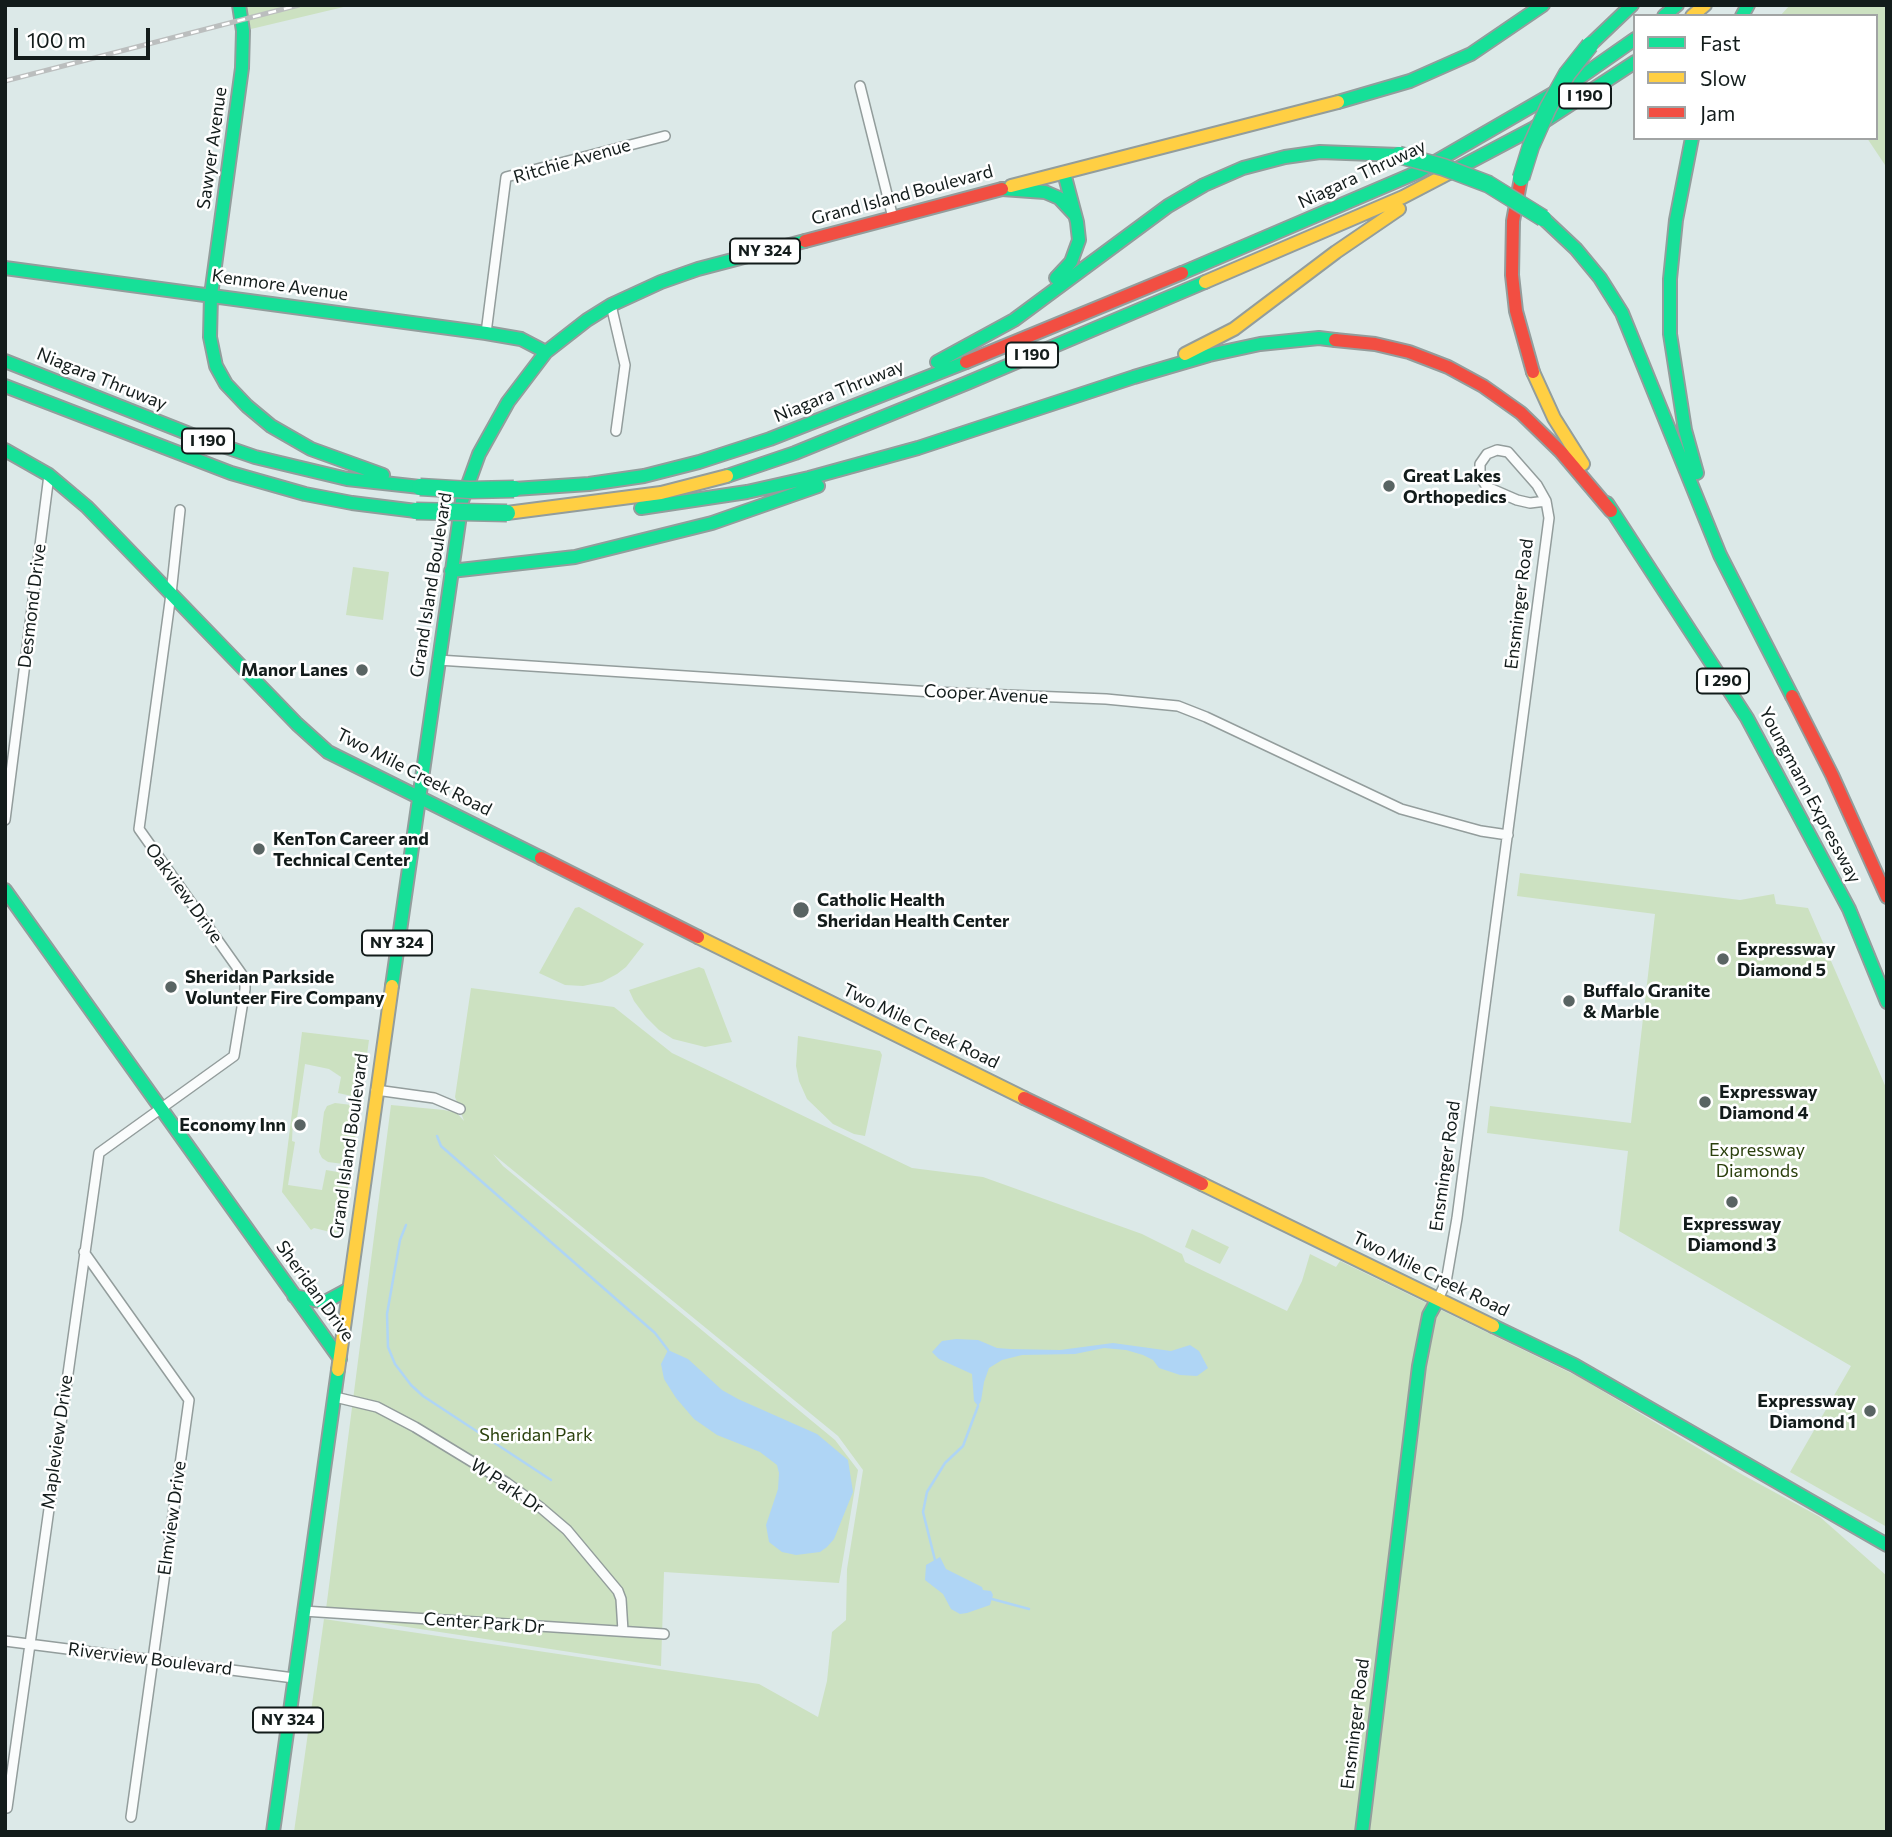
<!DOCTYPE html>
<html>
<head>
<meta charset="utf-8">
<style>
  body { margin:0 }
  #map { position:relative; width:1892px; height:1837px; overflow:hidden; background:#dce9e8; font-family:Commissioner,sans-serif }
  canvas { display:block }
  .frame { position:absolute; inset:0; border:7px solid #131c1b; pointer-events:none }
  .legend { position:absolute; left:1633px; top:14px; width:245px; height:126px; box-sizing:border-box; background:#fff; border:2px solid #a1a4a4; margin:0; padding:9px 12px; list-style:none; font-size:21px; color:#131c1b }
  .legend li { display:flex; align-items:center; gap:14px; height:35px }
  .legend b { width:35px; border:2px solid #a1a4a4 }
  .scale { position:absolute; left:14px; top:28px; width:136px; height:32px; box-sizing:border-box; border:4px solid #131c1b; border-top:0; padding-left:9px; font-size:21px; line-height:24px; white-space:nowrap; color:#131c1b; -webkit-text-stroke:5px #fff; paint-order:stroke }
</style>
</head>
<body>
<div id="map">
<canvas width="1892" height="1837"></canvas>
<div class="frame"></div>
<ul class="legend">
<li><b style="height:9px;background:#16e098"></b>Fast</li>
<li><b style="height:9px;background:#ffcf43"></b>Slow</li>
<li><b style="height:9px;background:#f24e42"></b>Jam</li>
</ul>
<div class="scale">100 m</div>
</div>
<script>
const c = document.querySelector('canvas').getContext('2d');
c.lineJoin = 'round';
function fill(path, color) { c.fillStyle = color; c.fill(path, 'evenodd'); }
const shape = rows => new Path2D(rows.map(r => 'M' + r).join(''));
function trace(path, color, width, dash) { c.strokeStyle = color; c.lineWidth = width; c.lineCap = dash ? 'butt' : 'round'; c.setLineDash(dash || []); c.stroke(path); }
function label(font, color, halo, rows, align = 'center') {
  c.font = font + ' Commissioner,sans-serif'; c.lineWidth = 5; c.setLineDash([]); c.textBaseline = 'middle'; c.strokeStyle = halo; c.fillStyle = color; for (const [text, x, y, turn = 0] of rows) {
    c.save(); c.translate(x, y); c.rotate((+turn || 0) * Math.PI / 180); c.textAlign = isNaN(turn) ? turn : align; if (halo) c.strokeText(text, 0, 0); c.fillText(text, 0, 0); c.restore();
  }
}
const green = shape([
  [245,5,352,5,251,29],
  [1790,5,1887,5,1887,168,1867,138,1876,138,1876,16,1780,16],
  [353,567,389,572,383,620,346,615],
  [1520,873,1740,900,1774,894,1776,904,1808,908,1887,1090,1887,1527,1790,1472,1851,1366,1619,1231,1628,1151,1487,1133,1490,1106,1631,1123,1655,914,1517,896],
  [579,907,644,944,626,967,617,974,602,982,583,986,565,985,539,973,575,908],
  [699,967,704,969,732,1042,705,1047,673,1039,659,1030,646,1017,634,1001,629,990],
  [471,988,614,1007,672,1053,912,1168,983,1177,1142,1234,1182,1254,1185,1262,1287,1311,1302,1281,1310,1254,1336,1267,1340,1261,1579,1377,1743,1475,1820,1517,1887,1576,1887,1832,294,1832,324,1619,759,1684,818,1717,827,1681,832,1632,846,1620,847,1569,863,1470,838,1436,493,1154,503,1166,835,1440,858,1470,839,1583,664,1572,661,1666,368,1621,325,1617,391,1105,444,1110,457,1113,464,1121,455,1097],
  [302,1032,369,1040,361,1098,338,1093,341,1077,329,1069,305,1064,297,1118,293,1119,292,1141,295,1142,288,1185,322,1190,326,1170,350,1174,342,1230,334,1233,314,1228,311,1230,282,1192],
  [798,1036,880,1051,882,1055,865,1136,854,1134,833,1124,807,1099,799,1081,796,1066],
  [335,1103,360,1106,351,1165,328,1162,322,1158,319,1152,324,1112,327,1106],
  [1192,1229,1229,1247,1220,1264,1185,1247]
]);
const water = shape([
  [956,1339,978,1340,997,1348,1010,1349,1060,1350,1113,1343,1171,1351,1190,1345,1199,1351,1208,1368,1197,1376,1180,1375,1159,1368,1153,1360,1143,1355,1126,1350,1104,1348,1075,1354,1022,1355,1002,1360,989,1368,984,1382,981,1401,978,1406,974,1401,972,1374,939,1359,932,1352,942,1341],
  [668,1350,688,1359,722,1390,738,1399,817,1434,848,1460,853,1492,834,1539,827,1547,820,1552,796,1555,782,1552,769,1542,766,1525,778,1489,779,1473,777,1465,760,1452,717,1435,694,1419,676,1398,664,1379,661,1364],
  [940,1557,946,1569,982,1587,983,1590,991,1591,993,1595,990,1605,967,1613,960,1614,951,1609,943,1594,925,1580,926,1565]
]);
const stream = shape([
  [437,1136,441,1146,655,1333,668,1350],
  [406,1225,400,1240,387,1314,388,1347,395,1364,411,1385,423,1396,551,1480],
  [935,1560,923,1512,927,1492,945,1463,963,1446,978,1406],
  [992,1599,1029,1609]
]);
const street = shape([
  [860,86,893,218],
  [611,305,625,365,616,431],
  [486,333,506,177,665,136],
  [438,660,933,692,1106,699,1178,706,1206,717,1401,809,1481,831,1508,835],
  [5,820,49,475],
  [376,1090,434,1098,460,1109],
  [84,1252,189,1400,131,1817],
  [1438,1299,1446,1282,1457,1218,1549,518,1546,501,1537,485,1508,452,1497,450,1487,454,1480,464,1480,477,1487,487,1517,500,1530,503,1546,501],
  [335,1397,377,1407,415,1427,507,1483,540,1507,567,1530,618,1591,621,1599,623,1631],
  [303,1611,664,1634],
  [5,1641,294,1678],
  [7,1808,99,1153,234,1056,245,989,245,980,241,973,139,829,171,594,180,510]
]);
const fast = shape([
  [1664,16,1677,5],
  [1742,16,1748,5],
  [1590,45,1632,5],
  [1338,102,1410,81,1471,54,1543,5],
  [1692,138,1676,220,1670,279,1670,334,1685,430,1697,473],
  [1449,173,1534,128,1635,62],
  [1002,189,1045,192,1059,198,1074,214],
  [1543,218,1576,249,1600,278,1622,313,1720,555,1792,696],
  [5,268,486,333,521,339,546,352],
  [1182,273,1418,172,1575,81,1635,39],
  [1056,278,1071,262,1079,240,1077,222,1064,173],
  [211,295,242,68,243,31,239,5],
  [211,295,210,337,216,366,226,384,247,406,271,426,311,449,383,475],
  [5,361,197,437,255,457,347,479,420,487],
  [937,362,1014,320,1168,206,1204,185,1243,168,1285,157,1320,152,1399,155],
  [5,386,231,473,305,494,352,503,416,511],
  [5,450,49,475,87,507,297,724,328,752,541,858],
  [727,476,795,453,967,383,1205,282],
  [514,489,589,484,644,476,699,462,770,439,966,362],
  [1607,503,1747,718,1849,909,1887,1002],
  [641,508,747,492,809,478,918,448,1134,377,1209,355,1260,344,1319,338,1335,340],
  [451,571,575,557,712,523,818,486],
  [5,890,340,1359],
  [392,986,462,501,479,454,508,402,546,352,587,320,611,305,661,282,698,269,805,241],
  [294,1296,325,1302,349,1289],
  [1493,1326,1574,1365,1887,1545],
  [273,1832,338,1370],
  [1362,1832,1419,1366,1429,1315,1438,1299]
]);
const slow = shape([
  [1692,16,1705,5],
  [1011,186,1338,102],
  [1205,282,1403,197,1449,173],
  [1185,354,1234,329,1336,252,1399,209],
  [1533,372,1554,418,1583,464],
  [507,513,661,493,727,476],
  [698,937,1024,1098],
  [1202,1184,1493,1326],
  [338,1370,392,986]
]);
const jam = shape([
  [1521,178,1513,221,1512,275,1516,311,1533,372],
  [805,241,1002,189],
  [1335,340,1375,344,1409,352,1448,367,1483,386,1521,413,1561,452,1611,511],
  [966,362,1182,273],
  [1792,696,1832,775,1887,897],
  [541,858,698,937],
  [1024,1098,1202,1184]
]);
const rail = shape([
  [5,81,299,5]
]);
const fastBridge = shape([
  [1399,155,1443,167,1488,184,1543,218],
  [1521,178,1531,146,1548,108,1567,74,1590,45],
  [420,487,470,490,514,489],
  [416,511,507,513]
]);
const markers = [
  [1389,486,7,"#596463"],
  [362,670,7,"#596463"],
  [259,849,7,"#596463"],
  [801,910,9,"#596463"],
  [1723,959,7,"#596463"],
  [171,987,7,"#596463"],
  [1569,1001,7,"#596463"],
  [1705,1102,7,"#596463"],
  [300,1125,7,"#596463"],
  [1732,1202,7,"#596463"],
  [1870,1411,7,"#596463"]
];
const shields = [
  [1585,96,52],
  [765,251,70],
  [1032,355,52],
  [208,441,52],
  [1723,681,52],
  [397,943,70],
  [288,1720,70]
];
const shieldNames = [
  ["I 190",1585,96],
  ["NY 324",765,251],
  ["I 190",1032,355],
  ["I 190",208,441],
  ["I 290",1723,681],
  ["NY 324",397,943],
  ["NY 324",288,1720]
];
const streetNames = [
  ["Sawyer Avenue",212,148,-82],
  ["Ritchie Avenue",572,161,-16],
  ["Niagara Thruway",1362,174,-25],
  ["Grand Island Boulevard",902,195,-15],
  ["Kenmore Avenue",280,285,8],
  ["Niagara Thruway",102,379,22],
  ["Niagara Thruway",839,391,-22],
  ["Grand Island Boulevard",431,585,-81],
  ["Ensminger Road",1519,604,-83],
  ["Desmond Drive",32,606,-83],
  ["Cooper Avenue",986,694,3],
  ["Two Mile Creek Road",414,772,27],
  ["Youngmann Expressway",1810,795,62],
  ["Oakview Drive",184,893,54],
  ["Two Mile Creek Road",921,1026,26],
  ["Grand Island Boulevard",349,1146,-82],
  ["Ensminger Road",1445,1166,-82],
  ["Two Mile Creek Road",1431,1274,26],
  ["Sheridan Drive",315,1291,54],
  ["Mapleview Drive",57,1442,-82],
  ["W Park Dr",507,1486,34],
  ["Elmview Drive",172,1518,-82],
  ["Center Park Dr",484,1623,4],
  ["Riverview Boulevard",150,1659,7],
  ["Ensminger Road",1355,1724,-83]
];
const poiNames = [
  ["Great Lakes",1403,476],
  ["Orthopedics",1403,497],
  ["Manor Lanes",348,670,"right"],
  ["KenTon Career and",273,839],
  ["Technical Center",273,860],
  ["Catholic Health",817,900],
  ["Sheridan Health Center",817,921],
  ["Expressway",1737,949],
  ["Diamond 5",1737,970],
  ["Sheridan Parkside",185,977],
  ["Volunteer Fire Company",185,998],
  ["Buffalo Granite",1583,991],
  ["& Marble",1583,1012],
  ["Expressway",1719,1092],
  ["Diamond 4",1719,1113],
  ["Economy Inn",286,1125,"right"],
  ["Expressway",1732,1224,"center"],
  ["Diamond 3",1732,1245,"center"],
  ["Expressway",1856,1401,"right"],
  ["Diamond 1",1856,1422,"right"]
];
const parkNames = [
  ["Expressway",1757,1150],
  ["Diamonds",1757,1171],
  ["Sheridan Park",536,1435]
];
fill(green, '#cce1c1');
fill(water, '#afd5f5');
trace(stream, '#afd5f5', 2.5);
trace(street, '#939d9c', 12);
trace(fast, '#939d9c', 16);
trace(slow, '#939d9c', 16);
trace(jam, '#939d9c', 16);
trace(street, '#fafcfc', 9);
trace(fast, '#16e098', 12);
trace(slow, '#ffcf43', 12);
trace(jam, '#f24e42', 12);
trace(rail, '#bbbebe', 5);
trace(rail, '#fff', 2.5, [8]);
trace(fastBridge, '#939d9c', 19, []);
trace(fastBridge, '#16e098', 16);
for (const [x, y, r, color] of markers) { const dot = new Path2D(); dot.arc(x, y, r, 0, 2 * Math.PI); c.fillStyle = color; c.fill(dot); trace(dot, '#fff', 2.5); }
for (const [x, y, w] of shields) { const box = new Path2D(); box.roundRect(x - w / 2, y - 12.5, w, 25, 5); c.fillStyle = '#fff'; c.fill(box); trace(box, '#131c1b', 2); }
label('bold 16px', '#131c1b', null, shieldNames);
label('18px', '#131c1b', '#fff', streetNames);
label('bold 18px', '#131c1b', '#fff', poiNames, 'left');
label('18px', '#2b410d', '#fff', parkNames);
</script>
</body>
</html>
